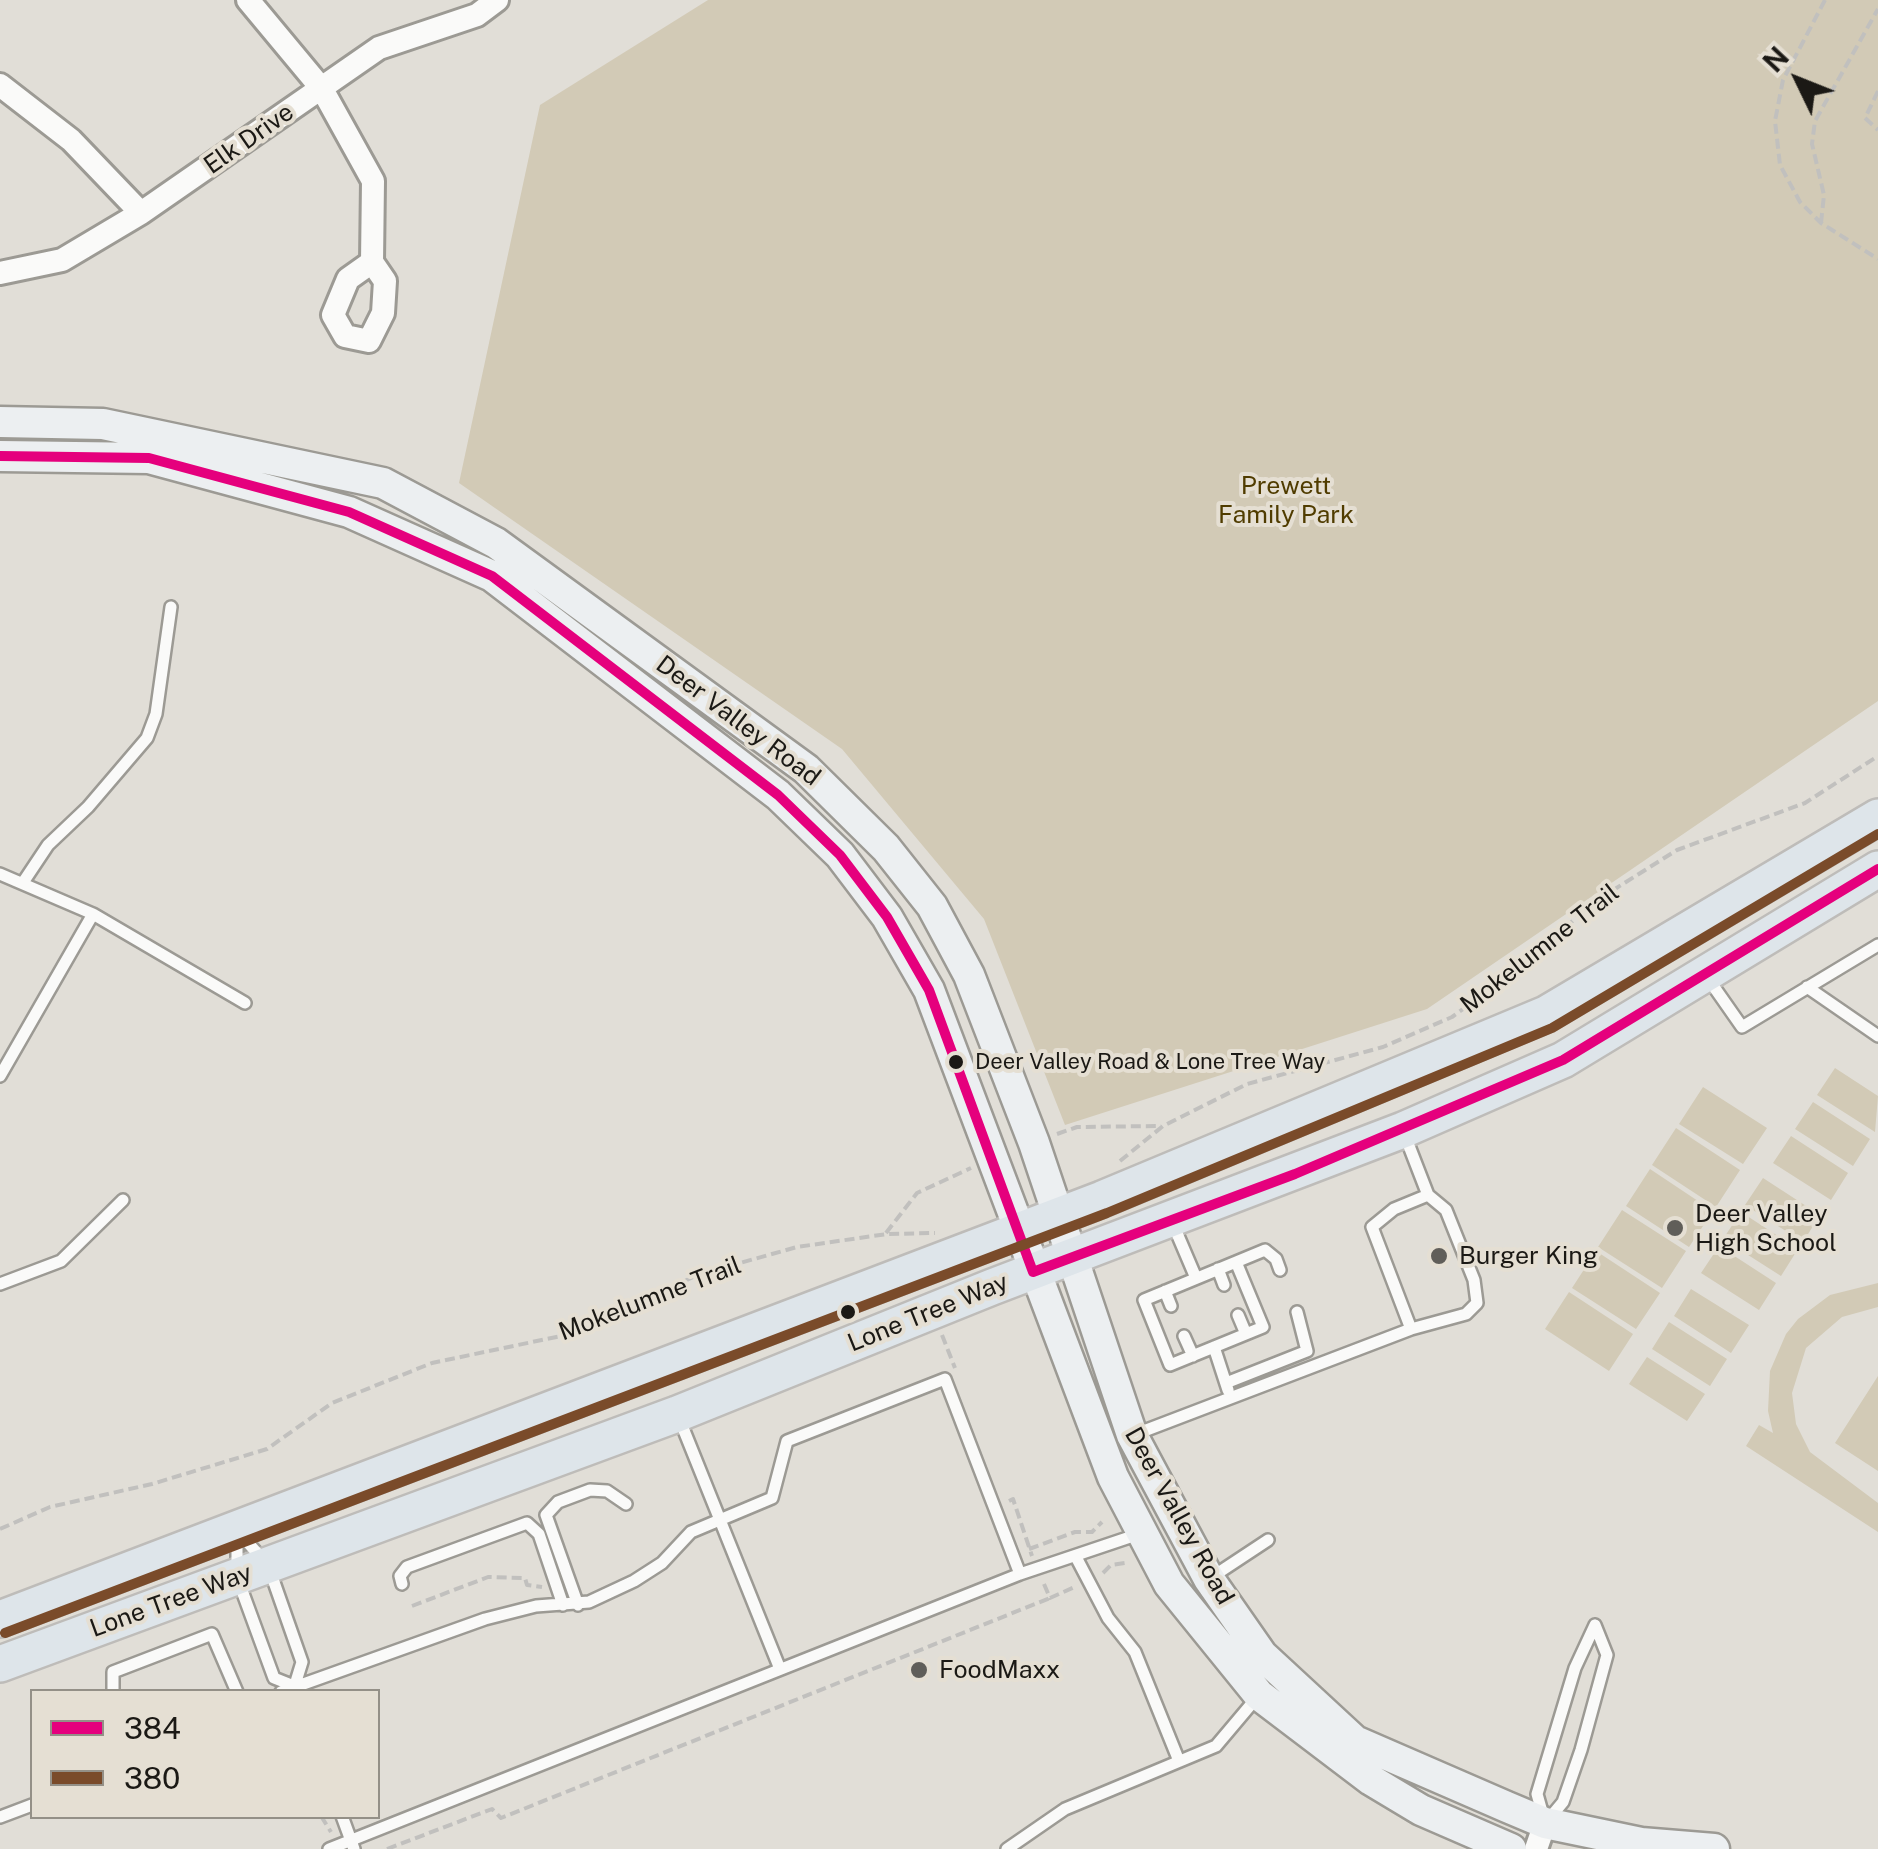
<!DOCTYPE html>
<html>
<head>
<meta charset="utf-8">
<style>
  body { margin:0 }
  #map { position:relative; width:1878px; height:1849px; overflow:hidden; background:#e1ded7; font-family:"Public Sans",sans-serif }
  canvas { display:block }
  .legend { position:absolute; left:30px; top:1689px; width:350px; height:130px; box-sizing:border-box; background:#e5dfd3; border:2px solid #949087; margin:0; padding:12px 18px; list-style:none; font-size:30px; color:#1b1915 }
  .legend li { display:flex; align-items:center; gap:20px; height:50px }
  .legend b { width:50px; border:2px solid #949087 }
  .north { position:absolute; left:1748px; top:30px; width:100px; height:100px; -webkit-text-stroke:8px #e5dfd3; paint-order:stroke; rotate:313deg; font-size:28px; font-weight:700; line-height:40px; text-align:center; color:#1b1915 }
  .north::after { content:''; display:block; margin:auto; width:35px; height:45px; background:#1b1915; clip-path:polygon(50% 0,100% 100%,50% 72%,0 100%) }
</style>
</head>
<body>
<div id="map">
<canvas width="1878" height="1849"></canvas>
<ul class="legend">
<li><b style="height:12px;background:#e5007d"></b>384</li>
<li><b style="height:12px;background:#7a4b2a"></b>380</li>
</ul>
<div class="north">N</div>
</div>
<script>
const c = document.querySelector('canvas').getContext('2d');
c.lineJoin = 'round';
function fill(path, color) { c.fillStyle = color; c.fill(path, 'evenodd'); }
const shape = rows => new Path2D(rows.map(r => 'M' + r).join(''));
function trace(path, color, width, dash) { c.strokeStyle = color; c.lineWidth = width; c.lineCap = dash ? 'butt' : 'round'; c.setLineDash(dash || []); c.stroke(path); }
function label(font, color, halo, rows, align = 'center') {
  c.font = font + ' "Public Sans",sans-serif'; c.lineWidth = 8; c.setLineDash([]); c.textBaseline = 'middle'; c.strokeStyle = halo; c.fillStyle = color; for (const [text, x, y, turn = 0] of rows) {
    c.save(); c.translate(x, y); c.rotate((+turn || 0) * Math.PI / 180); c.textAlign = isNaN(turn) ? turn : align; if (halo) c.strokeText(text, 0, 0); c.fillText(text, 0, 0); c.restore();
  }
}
const green = shape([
  [708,0,1878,0,1878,701,1427,1009,1065,1125,984,919,842,749,459,483,540,105],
  [1835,1068,1878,1096,1875,1132,1817,1095],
  [1703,1087,1767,1128,1743,1164,1679,1124],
  [1813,1102,1870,1139,1853,1166,1795,1129],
  [1676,1128,1740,1170,1716,1207,1652,1165],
  [1791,1136,1848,1173,1831,1200,1773,1163],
  [1650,1169,1713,1211,1689,1247,1626,1206],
  [1763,1178,1820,1215,1803,1242,1745,1205],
  [1622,1210,1686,1251,1662,1288,1598,1247],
  [1741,1212,1798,1249,1781,1276,1723,1239],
  [1719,1246,1776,1283,1759,1310,1701,1273],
  [1596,1251,1660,1293,1636,1329,1572,1288],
  [1878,1283,1878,1307,1842,1317,1806,1348,1792,1393,1796,1424,1810,1452,1878,1503,1878,1532,1746,1446,1759,1425,1773,1433,1768,1411,1770,1371,1786,1334,1798,1319,1830,1295],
  [1691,1289,1749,1325,1731,1353,1674,1316],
  [1569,1292,1633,1334,1609,1371,1545,1329],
  [1669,1322,1727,1359,1710,1386,1652,1349],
  [1647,1357,1705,1394,1687,1421,1629,1384],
  [1878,1376,1878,1471,1835,1443]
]);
const path = shape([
  [1825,0,1783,80,1775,121,1780,165,1800,202,1821,223,1878,259],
  [1878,91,1865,118,1878,130],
  [1821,223,1824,195,1812,144,1815,121,1878,9],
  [1057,1134,1077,1127,1161,1126],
  [1120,1161,1163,1126,1247,1084,1383,1047,1452,1017,1526,964,1591,904,1677,850,1805,803,1878,756],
  [886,1233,917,1193,971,1168],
  [942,1335,955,1368],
  [1009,1501,1013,1499,1032,1556],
  [0,1529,50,1507,152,1484,267,1449,332,1403,432,1363,580,1332,697,1275,797,1247,887,1234,935,1233],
  [1029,1549,1075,1532,1092,1532,1102,1522],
  [1103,1573,1111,1565,1125,1563],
  [1044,1584,1050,1598,1077,1586],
  [412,1606,488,1577,525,1578,527,1585,542,1587],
  [321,1816,331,1832],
  [387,1849,492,1809,501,1818,1050,1598]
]);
const lane = shape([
  [0,874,93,914,245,1003],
  [24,881,48,845,88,807,147,738,156,714,171,607],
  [1707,977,1742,1027,1878,945],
  [1807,987,1878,1036],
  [0,1076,93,914],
  [1173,1224,1196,1278],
  [1236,1262,1263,1327,1170,1365,1144,1300,1236,1262],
  [1236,1262,1265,1250,1276,1259,1280,1270],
  [1218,1269,1224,1285],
  [0,1284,61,1261,123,1200],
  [1165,1291,1171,1306],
  [1238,1315,1246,1334],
  [1411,1329,1372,1227,1394,1209,1428,1195],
  [1184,1336,1193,1356],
  [1214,1347,1228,1390],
  [1226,1383,1307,1351,1297,1312],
  [679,1418,780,1669],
  [1136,1434,1411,1329,1466,1314,1477,1303,1474,1280,1446,1210,1428,1195,1404,1133],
  [240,1534,268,1565,302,1662,294,1688],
  [237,1536,237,1577,274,1678,294,1686],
  [1076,1557,1108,1618,1135,1652,1179,1761],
  [1212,1577,1268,1540],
  [402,1584,400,1576,407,1567,527,1523,539,1534,563,1605],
  [578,1605,546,1515,558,1502,590,1490,607,1491,626,1504],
  [113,1692,113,1672,212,1634,237,1692],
  [281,1692,485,1619,536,1606,589,1602,634,1581,662,1563,691,1532,772,1498,787,1441,945,1379,1020,1574],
  [342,1816,354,1849],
  [0,1817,32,1805],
  [1544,1819,1537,1794,1575,1668,1595,1625],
  [1548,1820,1563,1802,1581,1750,1607,1655,1595,1625],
  [329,1849,1020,1574,1139,1534],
  [1007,1849,1065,1809,1216,1746,1259,1695]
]);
const street = shape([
  [248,0,322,89,373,181,372,262,385,281,383,313,369,341,345,336,333,315,348,279,372,262],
  [0,85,71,140,141,213],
  [0,273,62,260,141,213,379,48,477,15,497,0],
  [1536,1849,1545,1823]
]);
const secondary = shape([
  [0,422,103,424,383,483,496,543,806,769,886,848,932,906,969,975,1034,1143,1132,1435,1209,1579,1262,1655,1355,1741,1507,1807,1545,1823,1641,1843,1714,1849],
  [0,456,149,458,349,512,492,576,778,795,840,855,887,917,929,990,1113,1477,1169,1584,1259,1695,1371,1780,1421,1810,1511,1849]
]);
const primary = shape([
  [0,1619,1102,1199,1546,1014,1878,817],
  [0,1664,677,1414,992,1287,1403,1130,1563,1060,1878,869]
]);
const bus1 = shape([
  [0,456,149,458,349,512,492,576,778,795,840,855,887,917,929,990,1033,1272,1295,1174,1563,1060,1878,869]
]);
const bus2 = shape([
  [5,1633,1107,1213,1552,1028,1878,834]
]);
const markers = [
  [956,1062,9,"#1b1915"],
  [1675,1228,10,"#605e59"],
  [1439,1256,10,"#605e59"],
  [848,1312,9,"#1b1915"],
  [919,1670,10,"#605e59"]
];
const busNames = [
  ["Deer Valley Road & Lone Tree Way",975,1062]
];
const streetNames = [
  ["Elk Drive",249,139,-35],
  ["Deer Valley Road",738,721,37],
  ["Mokelumne Trail",1540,949,-38],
  ["Mokelumne Trail",650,1299,-21],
  ["Lone Tree Way",928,1313,-22],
  ["Deer Valley Road",1179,1516,61],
  ["Lone Tree Way",171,1601,-20]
];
const parkNames = [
  ["Prewett",1286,486],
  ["Family Park",1286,515]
];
const poiNames = [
  ["Deer Valley",1695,1214],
  ["High School",1695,1243],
  ["Burger King",1459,1256],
  ["FoodMaxx",939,1670]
];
fill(green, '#d2cab6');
trace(lane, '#9c9a94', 16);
trace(street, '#9c9a94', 28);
trace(secondary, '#9c9a94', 35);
trace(primary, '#bebcb9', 40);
trace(path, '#c1c0be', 4, [10, 5]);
trace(lane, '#fafaf9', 11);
trace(street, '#fafaf9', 22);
trace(secondary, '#eceff1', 30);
trace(primary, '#dee5ea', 35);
trace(bus1, '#e5007d', 10);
trace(bus2, '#7a4b2a', 10);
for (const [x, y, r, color] of markers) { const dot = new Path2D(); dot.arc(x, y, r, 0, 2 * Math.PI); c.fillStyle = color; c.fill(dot); trace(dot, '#e5dfd3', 4); }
label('22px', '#1b1915', '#e5dfd3', busNames, 'left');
label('25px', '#1b1915', '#e5dfd3', streetNames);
label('25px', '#503c00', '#e5dfd3', parkNames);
label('25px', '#1b1915', '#e5dfd3', poiNames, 'left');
</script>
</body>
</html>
